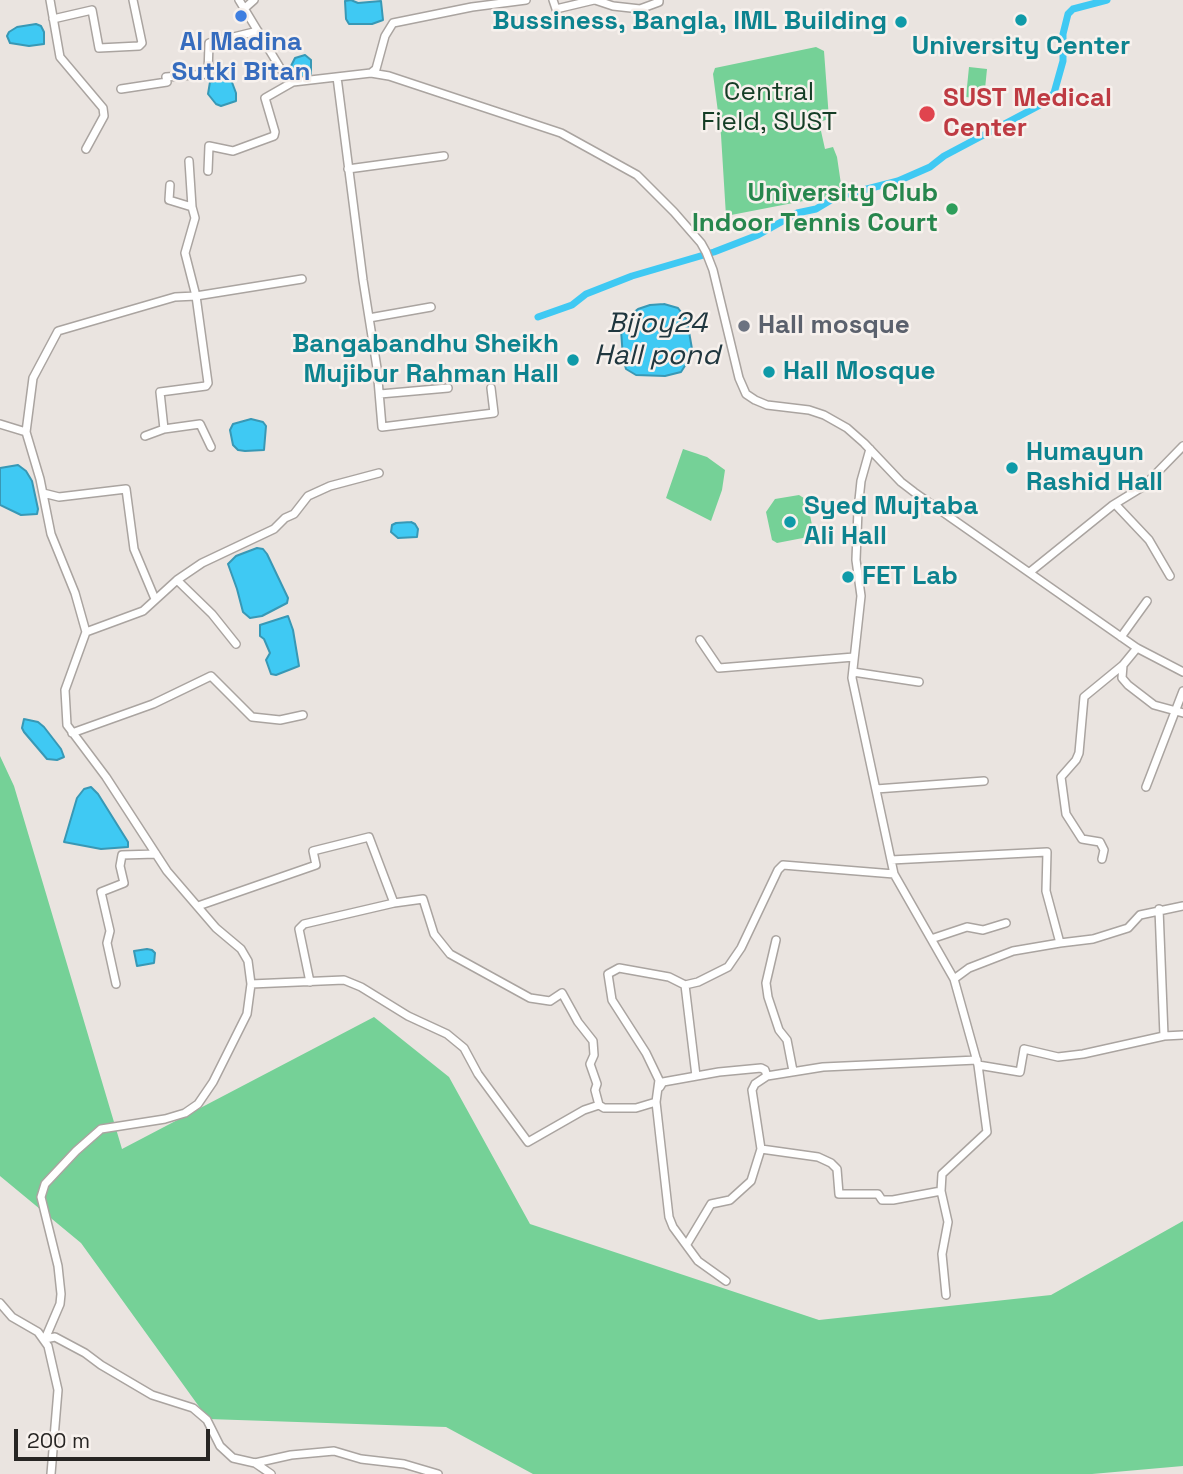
<!DOCTYPE html>
<html>
<head>
<meta charset="utf-8">
<style>
  body { margin:0 }
  #map { position:relative; width:1183px; height:1474px; overflow:hidden; background:#eae4e0; font-family:"Space Grotesk",sans-serif }
  canvas { display:block }
  .scale { position:absolute; left:14px; top:1429px; width:196px; height:32px; box-sizing:border-box; border:4px solid #272523; border-top:0; padding-left:9px; font-size:21px; line-height:24px; white-space:nowrap; color:#272523; -webkit-text-stroke:5px #f7f1ed; paint-order:stroke }
</style>
</head>
<body>
<div id="map">
<canvas width="1183" height="1474"></canvas>
<div class="scale">200 m</div>
</div>
<script>
const c = document.querySelector('canvas').getContext('2d');
c.lineJoin = 'round';
function fill(path, color) { c.fillStyle = color; c.fill(path, 'evenodd'); }
const shape = rows => new Path2D(rows.map(r => 'M' + r).join(''));
function trace(path, color, width, dash) { c.strokeStyle = color; c.lineWidth = width; c.lineCap = dash ? 'butt' : 'round'; c.setLineDash(dash || []); c.stroke(path); }
function label(font, color, halo, rows, align = 'center') {
  c.font = font + ' "Space Grotesk",sans-serif'; c.lineWidth = 5; c.setLineDash([]); c.textBaseline = 'middle'; c.strokeStyle = halo; c.fillStyle = color; for (const [text, x, y, turn = 0] of rows) {
    c.save(); c.translate(x, y); c.rotate((+turn || 0) * Math.PI / 180); c.textAlign = isNaN(turn) ? turn : align; if (halo) c.strokeText(text, 0, 0); c.fillText(text, 0, 0); c.restore();
  }
}
const green = shape([
  [816,47,824,51,829,119,819,122,825,149,833,147,837,157,842,191,834,195,726,216,721,135,713,74,715,68],
  [969,67,987,69,984,99,966,97],
  [683,449,707,457,725,470,722,490,711,521,666,498],
  [799,495,807,500,813,530,808,537,777,543,772,540,766,512,775,499],
  [0,756,14,786,122,1149,374,1017,449,1077,530,1224,819,1320,1051,1295,1183,1221,1183,1466,1092,1474,533,1474,446,1427,208,1419,81,1243,0,1176]
]);
const water = shape([
  [351,0,358,3,381,1,383,20,372,24,349,24,346,19,345,1,351,0],
  [36,24,41,26,44,32,44,44,29,46,10,43,7,36,9,32,17,27,36,24],
  [305,55,311,60,311,74,309,77,295,80,287,74,295,58,305,55],
  [230,77,236,93,236,101,221,106,216,104,208,94,210,82,230,77],
  [664,304,678,308,687,320,692,349,688,361,681,372,665,376,636,375,626,369,623,358,621,330,623,321,638,309,650,305,664,304],
  [251,419,263,422,266,426,264,450,245,451,238,450,233,445,230,430,233,424,251,419],
  [18,465,26,471,32,481,38,509,37,514,21,515,0,505,0,468,18,465],
  [411,522,415,524,418,529,417,537,398,538,391,532,392,525,396,523,411,522],
  [257,548,263,549,267,554,288,598,287,603,262,616,250,618,243,612,237,589,228,564,236,556,257,548],
  [288,616,293,630,299,666,276,675,271,674,266,660,270,653,264,639,260,636,260,625,288,616],
  [24,719,38,722,44,727,61,749,64,757,57,760,47,759,24,732,22,728,24,719],
  [91,787,98,794,128,842,128,847,101,849,64,842,77,798,84,789,91,787],
  [147,949,152,950,155,953,154,963,137,966,134,951,147,949]
]);
const canal = shape([
  [538,317,572,305,586,294,632,276,714,252,758,235,797,213,816,209,836,197,898,181,930,167,944,156,1044,103,1054,93,1063,61,1063,34,1068,14,1073,9,1107,0]
]);
const street = shape([
  [50,0,60,57,103,108,104,116,86,149],
  [239,0,282,71,293,82,371,73,389,76,561,133,637,175,674,212,701,243,706,252,713,270,739,378,746,394,755,400,767,405,809,410,824,415,847,428,864,443,901,482,914,492,1137,648,1183,672],
  [553,0,556,9,594,0],
  [595,0,613,6,640,9,659,2,659,0],
  [245,8,254,0],
  [53,19,92,10,99,48,139,46,142,43,133,0],
  [371,73,376,69,385,36,393,23,472,7,526,0],
  [337,77,363,280,377,368,382,427,494,413,491,388],
  [121,89,167,82,166,77,208,74,209,43,258,31],
  [189,161,192,207],
  [348,169,444,156],
  [208,171,209,146,233,151,274,136,275,132,265,98,293,82],
  [369,318,431,307],
  [380,394,448,388],
  [0,424,26,432,40,479,51,534,75,593,86,632,65,690,67,725,106,777,167,871,216,928,241,949,248,961,251,984,247,1014,213,1082,198,1104,185,1113,165,1119,101,1129,76,1151,45,1184,41,1197,58,1266,61,1294,60,1304,45,1339],
  [164,429,200,424,211,447],
  [26,432,33,378,58,331,175,297,196,296,185,253,195,218,192,207,169,200,170,185],
  [145,436,164,429,160,392,206,386,208,383,196,296,302,279],
  [43,493,59,497,126,489,134,549,155,599],
  [1115,504,1149,540,1170,576],
  [1030,572,1113,505,1144,486,1183,446],
  [177,580,202,563,274,529,285,518,294,514,308,496,330,486,379,473],
  [86,632,143,611,177,580,212,614,236,644],
  [1121,637,1147,601],
  [700,640,719,668,854,657],
  [1137,648,1123,665,1122,678,1128,685,1154,705,1183,713],
  [853,672,919,682],
  [72,733,153,704,211,676,252,717,280,720,303,715],
  [1146,787,1183,691],
  [876,789,984,781],
  [1102,859,1104,850,1100,842,1082,839,1066,814,1061,777,1076,760,1079,753,1084,697,1123,665],
  [891,860,1047,852,1046,891,1060,943,1093,939,1128,928,1140,915,1183,906],
  [198,906,316,865,313,851,369,837,394,903,423,899,434,934,450,954,530,998,550,1001,562,993,578,1022,593,1041,594,1055,590,1064,597,1084,595,1090,599,1105],
  [1159,909,1164,1036],
  [931,939,967,927,983,930,1006,923],
  [776,940,766,983,768,997,779,1030,787,1040,793,1071],
  [954,979,969,968,1013,951,1060,943],
  [310,982,299,929,304,924,394,903],
  [116,984,107,943,110,931,101,892,124,883,120,866,122,855,156,854],
  [251,984,344,980,361,987,408,1016,447,1034,464,1048,478,1074,528,1142,584,1110,599,1105,604,1108,636,1108,656,1102],
  [685,985,696,1076],
  [978,1065,1020,1072,1024,1049,1058,1057,1083,1054,1164,1036,1183,1035],
  [660,1087,663,1082,719,1072,761,1068,765,1070,767,1076],
  [761,1149,818,1157,831,1163,837,1169,839,1194,878,1194,882,1200,893,1200,941,1191,942,1174,987,1132,978,1065,954,979,894,874,852,678,861,596,856,560,858,510,861,481,870,449],
  [941,1191,948,1222,942,1254,946,1295],
  [687,1244,711,1204,730,1200,751,1181,761,1149,752,1090,755,1084,767,1076,823,1067,977,1060],
  [726,1281,698,1261,673,1227,669,1217,656,1102,659,1080,646,1053,612,1000,608,974,619,968,669,977,685,985,698,982,728,967,741,948,778,870,783,865,894,874],
  [0,1303,12,1317,38,1332,48,1346,58,1390,51,1474],
  [45,1339,55,1337,85,1353,101,1365,152,1395,193,1408,207,1420,220,1446,233,1458,255,1463,291,1455,334,1451,361,1459,404,1464,438,1474],
  [255,1463,271,1474]
]);
const markers = [
  [241,16,7,"#3f7fe0"],
  [1021,20,7,"#0f9aa8"],
  [901,22,7,"#0f9aa8"],
  [927,114,9,"#e0444e"],
  [952,209,7,"#2e9e5b"],
  [744,326,7,"#6b7280"],
  [573,360,7,"#0f9aa8"],
  [769,372,7,"#0f9aa8"],
  [1012,468,7,"#0f9aa8"],
  [790,522,7,"#0f9aa8"],
  [848,577,7,"#0f9aa8"]
];
const cultureNames = [
  ["Bussiness, Bangla, IML Building",887,22,"right"],
  ["University Center",1021,47,"center"],
  ["Bangabandhu Sheikh",559,345,"right"],
  ["Mujibur Rahman Hall",559,375,"right"],
  ["Hall Mosque",783,372],
  ["Humayun",1026,453],
  ["Rashid Hall",1026,483],
  ["Syed Mujtaba",804,507],
  ["Ali Hall",804,537],
  ["FET Lab",862,577]
];
const shopNames = [
  ["Al Madina",241,43],
  ["Sutki Bitan",241,73]
];
const parkNames = [
  ["Central",769,93],
  ["Field, SUST",769,123]
];
const healthNames = [
  ["SUST Medical",943,99],
  ["Center",943,129]
];
const leisureNames = [
  ["University Club",938,194],
  ["Indoor Tennis Court",938,224]
];
const worshipNames = [
  ["Hall mosque",758,326]
];
const waterNames = [
  ["Bijoy24",657,324],
  ["Hall pond",657,356]
];
fill(green, '#75d197');
fill(water, '#3fc9f3');
trace(water, '#3898b5', 2);
trace(canal, '#3fc9f3', 7);
trace(street, '#aaa4a0', 10);
trace(street, '#fff', 7);
for (const [x, y, r, color] of markers) { const dot = new Path2D(); dot.arc(x, y, r, 0, 2 * Math.PI); c.fillStyle = color; c.fill(dot); trace(dot, '#f7f1ed', 2.5); }
label('bold 26px', '#0d838f', '#f7f1ed', cultureNames, 'left');
label('bold 26px', '#366cbe', '#f7f1ed', shopNames);
label('26px', '#143d25', '#f7f1ed', parkNames);
label('bold 26px', '#be3a42', '#f7f1ed', healthNames, 'left');
label('bold 26px', '#27864d', '#f7f1ed', leisureNames, 'right');
label('bold 26px', '#5b616d', '#f7f1ed', worshipNames, 'left');
label('italic 28px', '#20373f', '#f7f1ed', waterNames);
</script>
</body>
</html>
